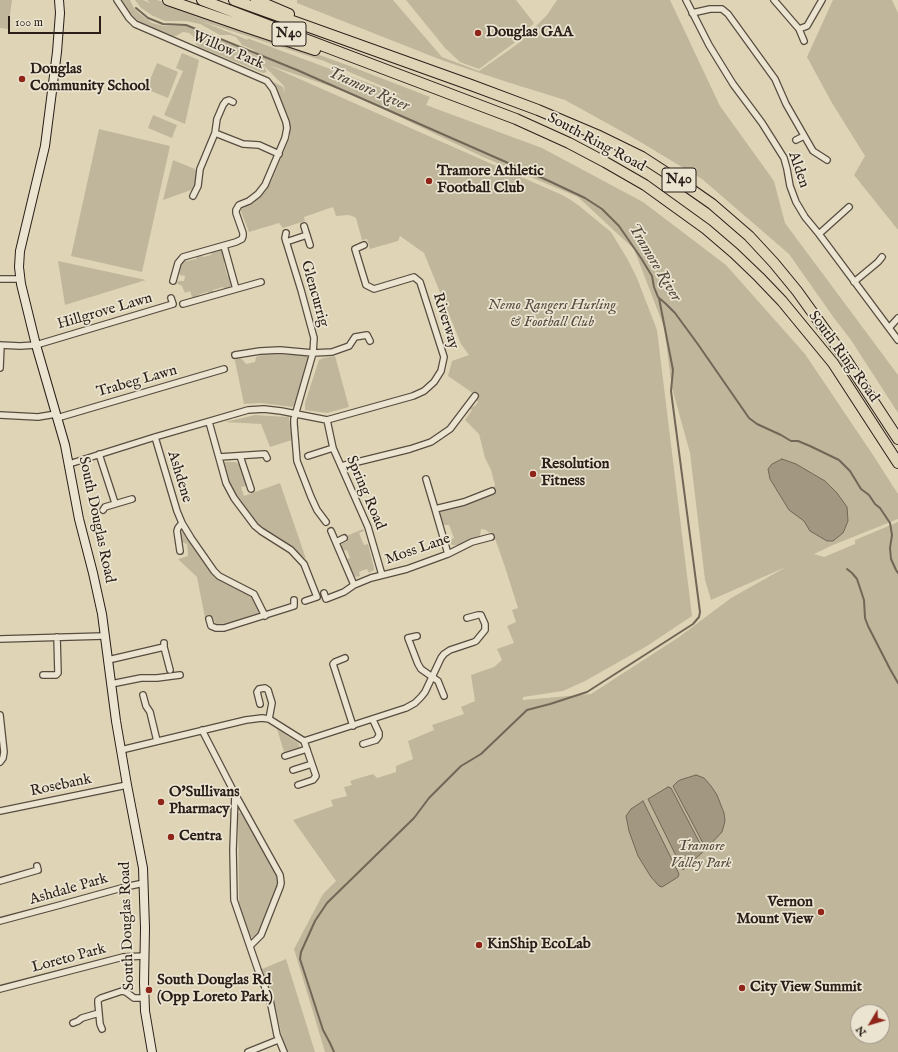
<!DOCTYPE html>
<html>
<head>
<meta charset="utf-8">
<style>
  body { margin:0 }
  #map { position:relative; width:898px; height:1052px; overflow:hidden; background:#dfd5b6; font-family:"IM FELL English",serif }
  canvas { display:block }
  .north { position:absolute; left:850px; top:1004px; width:40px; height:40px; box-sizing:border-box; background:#eae4d0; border:1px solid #9e9587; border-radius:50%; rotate:232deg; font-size:11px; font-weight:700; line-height:16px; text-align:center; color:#2b1e19 }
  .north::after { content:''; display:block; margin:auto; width:14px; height:18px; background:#8f2418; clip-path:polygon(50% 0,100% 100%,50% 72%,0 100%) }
  .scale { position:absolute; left:8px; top:16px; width:93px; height:18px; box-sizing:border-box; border:2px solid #2b1e19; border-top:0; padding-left:5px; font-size:12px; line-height:14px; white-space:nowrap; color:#2b1e19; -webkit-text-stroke:3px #eae4d0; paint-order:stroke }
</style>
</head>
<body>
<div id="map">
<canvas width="898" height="1052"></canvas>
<div class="north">N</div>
<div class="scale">100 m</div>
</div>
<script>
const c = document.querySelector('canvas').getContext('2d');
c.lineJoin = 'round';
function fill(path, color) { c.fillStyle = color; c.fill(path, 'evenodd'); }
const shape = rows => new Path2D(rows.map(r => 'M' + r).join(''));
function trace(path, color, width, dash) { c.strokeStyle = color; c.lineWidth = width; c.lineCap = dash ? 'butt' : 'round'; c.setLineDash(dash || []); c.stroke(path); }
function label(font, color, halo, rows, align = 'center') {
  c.font = font + ' "IM FELL English",serif'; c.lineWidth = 3.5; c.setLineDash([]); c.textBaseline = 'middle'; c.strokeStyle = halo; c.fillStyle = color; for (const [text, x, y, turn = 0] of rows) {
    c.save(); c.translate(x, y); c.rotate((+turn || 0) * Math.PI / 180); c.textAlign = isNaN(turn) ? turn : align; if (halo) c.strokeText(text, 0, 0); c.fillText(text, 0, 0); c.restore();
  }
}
const green = shape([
  [0,0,12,0,8,29,0,28],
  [120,0,130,0,134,8,140,14,152,23,164,26,186,26,256,55,259,60,254,50,242,45,236,37,230,35,220,35,200,24,186,21,165,21,153,16,141,8,135,0,143,0,150,3,147,0,157,0,303,49,355,68,430,97,426,105,542,148,643,202,726,265,805,354,873,455,898,494,898,519,833,545,814,554,824,557,855,544,855,540,898,522,898,1052,325,1052,294,949,323,894,336,881,293,820,333,806,331,800,347,796,344,787,352,785,350,781,373,774,377,778,396,772,396,766,413,759,408,741,434,730,432,725,464,714,461,707,475,701,471,675,494,667,502,660,497,649,514,643,507,626,516,622,512,610,518,608,505,567,493,533,488,532,486,530,481,529,480,536,458,545,452,545,449,540,454,538,449,525,443,525,440,513,442,510,461,505,496,493,494,487,495,485,491,470,485,458,479,434,465,420,472,410,469,408,475,406,478,402,477,401,477,396,448,376,452,361,469,355,461,344,424,253,400,236,398,241,370,249,367,239,362,240,356,218,352,216,348,215,336,216,333,207,304,217,305,221,283,228,279,223,249,232,240,209,253,203,265,192,271,182,290,137,290,127,286,113,277,89,270,80,283,87,285,94,284,86,263,65,267,72,263,73,199,47,196,44,193,36,189,33,183,32,176,36,171,36,139,22,131,16],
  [201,21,324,61,384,87,403,96,247,38,248,40],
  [268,65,350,93,483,157,578,197,634,249,664,327,672,388,690,453,705,580,711,600,786,567,731,598,679,637,591,694,523,700,523,697,563,691,585,681,647,646,692,616,657,330,637,278,628,260,611,232,578,205,571,200,562,195],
  [858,1012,882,1012,882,1036,858,1036],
  [297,0,393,0,442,57,479,71,519,43,547,15,557,0,670,0,720,106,774,181,785,223,898,375,898,413,851,340,834,318,789,254,702,179,632,137,565,100,507,82,444,61,297,3],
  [406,0,516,0,534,23,514,43,479,69,460,62,445,48],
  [833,0,892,0,898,13,898,230,854,175,865,156,832,103,807,57],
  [182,53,199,60,185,124,164,115,183,71,176,68],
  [157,63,178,72,168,98,146,89],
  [153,115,177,125,172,138,148,128],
  [99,129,170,146,142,272,71,256],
  [173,160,195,169,195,170,197,171,196,183,193,188,191,190,163,200],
  [219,250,221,250,223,252,225,261,224,263,227,275,229,277,231,286,229,288,224,289,223,287,213,290,213,292,209,293,207,292,198,295,198,297,192,297,190,291,185,293,182,286,176,283,179,281,184,281,185,276,180,275,179,272,180,266,182,262,185,260,187,261,196,259,197,256,201,255,203,257,211,255,212,252],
  [58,261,146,280,65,305],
  [230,352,234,352,236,357,242,359,246,364,255,362,256,357,264,354,305,355,308,357,309,361,294,405,292,407,261,403,244,404,235,361],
  [335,356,349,407,327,413,305,410,305,403,319,360,323,358],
  [255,415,289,417,292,440,270,447,261,424,225,422],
  [223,462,235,462,239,464,246,484,246,486,241,487,244,496,280,483,306,559,289,545,267,533,259,527,240,501,233,490,227,478],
  [363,529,364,531,359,533,364,545,368,544,374,568,374,570,369,573,367,569,359,572,360,576,356,577,352,573,351,573,346,561,347,559,350,558,347,550,342,551,341,546,343,543,347,542,344,537],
  [183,531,210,571,217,578,252,596,259,611,258,614,256,616,224,625,217,625,216,624,212,617,205,618,197,577,178,559,188,556,187,544,181,542,180,533,181,532],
  [277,729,298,743,300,747,284,752],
  [240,812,243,814,278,877,278,885,258,935,255,937,251,937,249,935,239,903,238,814],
  [286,959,315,1052,288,1052,283,1041,272,992,262,969]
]);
const water = shape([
  [782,459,796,464,825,481,837,493,847,507,848,521,843,533,833,541,827,541,810,531,804,521,789,510,770,479,768,469,772,464,782,459],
  [696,775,704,778,711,786,717,795,724,813,725,821,722,832,706,849,673,786,677,782,680,780,696,775],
  [668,787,671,788,704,851,683,870,648,799,668,787],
  [643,801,679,874,678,877,662,887,659,886,651,877,638,856,629,831,626,816,631,809,643,801]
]);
const stream = shape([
  [136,8,148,18,163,24,186,25,297,70,549,181,585,198,602,209,619,226,641,258,652,276,654,287,658,297,666,304,675,313,697,343,749,418,757,424,781,435,791,441,798,441,810,446,839,460,850,471,861,489,869,495,875,504,880,508,890,523,892,535,890,548,891,559,896,570,898,573],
  [847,569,852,573,857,579,864,600,865,618,868,626,890,669,898,683],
  [334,1052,330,1043,323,1030,300,959,301,952,315,921,327,903,414,818,429,798,461,766,481,754,527,710,550,704,587,692,693,624,699,617,700,612,671,391,673,370,659,298]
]);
const street = shape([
  [117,0,129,18,135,24,267,81,273,89,286,122,287,128,285,138,265,185,258,194,249,201,239,205,236,210,236,213,243,233,243,236,242,239,236,242,183,257,178,263,173,281],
  [686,0,709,45,733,84,762,123,784,158,787,169,790,186,796,202,805,217,819,234,898,340],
  [774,0,799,29,807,26,822,0],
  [692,13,710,9,722,9,728,14,775,79,786,104,813,151,827,160],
  [799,29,804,41],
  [215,133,243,144,259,145,279,154],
  [796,140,804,136],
  [193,196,198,186,200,169,215,133,217,119,223,105,226,101,229,100,233,102],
  [304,226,310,245],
  [286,233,285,238,301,290,314,338,313,353,294,419,294,424,297,461,311,497,317,510,326,522],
  [819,234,849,207],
  [286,242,307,235],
  [224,246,236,289],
  [0,279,20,279],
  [854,282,878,262,882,257],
  [183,304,261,282],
  [889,328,898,318],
  [0,345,20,346,36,345,173,304,171,298],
  [235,355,260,351,280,350,313,353,332,352,349,346,355,337,367,335,370,341],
  [0,368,1,345],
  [0,415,38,417,56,414],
  [57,418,224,369],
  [327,420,333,448,368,527,382,575],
  [209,422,226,483,234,498,255,526,261,531,291,550,304,564,317,597,305,601],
  [155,437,177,511,182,523,191,538,214,571,219,576,254,594,265,616],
  [99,454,115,503],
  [240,456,251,489],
  [308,456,333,448],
  [219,457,265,454,267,458],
  [69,464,155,437,248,410,264,409,281,411,327,420,413,396,424,391,434,382,441,371,444,357,420,282,414,277,374,289,366,285,355,249,364,245],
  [341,466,410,449,431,442,450,429,475,396],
  [426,479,435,509,448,554],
  [435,509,464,502,492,491],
  [103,510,105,507,132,499],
  [331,531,354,585],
  [336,542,344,538],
  [180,551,177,531,178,528,182,523],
  [324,593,326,599,344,592,354,585,371,578,407,569,448,554,472,542,491,537],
  [209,619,211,626,216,628,224,628,294,606,294,600],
  [417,636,408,638,418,664,421,669,438,681,444,696],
  [0,639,104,636],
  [164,643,164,647,170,670],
  [345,658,335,662,333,664,334,667,353,726],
  [108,660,164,647],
  [43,675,56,675,58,673,57,637],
  [111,684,141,678,157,678,180,675],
  [143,695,146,706,150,712,157,741],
  [260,704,257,692,259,689,265,688,268,690,272,703,269,719],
  [0,715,4,752,3,758,0,762],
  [202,730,235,794,280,875,281,883,280,887,261,935,250,946],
  [363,744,376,740,379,736,379,733,373,720],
  [121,750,246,720,262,718,269,719,304,741,406,708,415,703,421,697,425,692,441,658,444,654,450,650,474,642,476,641,485,630,485,624,481,615,478,615,467,618],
  [285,756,307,749],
  [293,770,312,764],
  [298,785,313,780,316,776,304,741],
  [235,794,233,850,234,900,258,970,270,1000,277,1035,284,1052],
  [0,811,127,785],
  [0,881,38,870,37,866],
  [0,921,60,905,125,887,144,883],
  [0,989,123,957,144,956],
  [73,1023,78,1021,82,1018,99,1013],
  [102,1029,100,1024,98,1003,98,1000,101,998,122,991,126,992,134,998,144,998],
  [248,1052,278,1040]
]);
const secondary = shape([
  [59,0,60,13,57,52,45,146,20,251,19,267,21,284,36,345,65,445,79,519,93,573,102,614,116,721,127,785,143,868,145,928,144,983,145,1011,152,1052]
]);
const highway = shape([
  [168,0,246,27,315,50],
  [202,0,516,119,569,143,605,162,645,185,706,229,734,253,759,277,782,301,833,363,898,463],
  [234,0,471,85,538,110,597,135,642,157,679,181,712,204,749,236,774,263,797,291,843,355,898,439],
  [256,0,289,14]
]);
const markers = [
  [478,33,4,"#8f2418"],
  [22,79,4,"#8f2418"],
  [429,181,4,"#8f2418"],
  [533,474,4,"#8f2418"],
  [161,802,4,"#8f2418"],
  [171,837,4,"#8f2418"],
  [821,912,4,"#8f2418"],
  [479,945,4,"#8f2418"],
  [742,988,4,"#8f2418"],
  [149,990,4,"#8f2418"]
];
const shields = [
  [289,34,34],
  [679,180,34]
];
const shieldNames = [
  ["N40",289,34],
  ["N40",679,180]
];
const poiNames = [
  ["Douglas GAA",486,33],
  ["Douglas",30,70],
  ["Community School",30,87],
  ["Tramore Athletic",437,172],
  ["Football Club",437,189],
  ["Resolution",541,465],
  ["Fitness",541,482],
  ["O'Sullivans",169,793],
  ["Pharmacy",169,810],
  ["Centra",179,837],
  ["Vernon",813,903,"right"],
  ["Mount View",813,920,"right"],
  ["KinShip EcoLab",487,945],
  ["South Douglas Rd",157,981],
  ["(Opp Loreto Park)",157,998],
  ["City View Summit",750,988]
];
const streetNames = [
  ["Willow Park",228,51,23],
  ["South Ring Road",596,143,28],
  ["Alden",798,170,71],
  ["Glencurrig",314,294,74],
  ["Hillgrove Lawn",105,312,-16],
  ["Riverway",445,321,73],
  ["South Ring Road",843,357,54],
  ["Trabeg Lawn",137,382,-16],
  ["Ashdene",179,477,73],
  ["Spring Road",365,493,67],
  ["South Douglas Road",96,520,78],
  ["Moss Lane",418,550,-19],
  ["Rosebank",61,786,-12],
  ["Ashdale Park",69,890,-16],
  ["South Douglas Road",128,926,-92],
  ["Loreto Park",69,959,-15]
];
const parkNames = [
  ["Nemo Rangers Hurling",552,306],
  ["& Football Club",552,323],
  ["Tramore",701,847],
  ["Valley Park",701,864]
];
const waterNames = [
  ["Tramore River",368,90,24],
  ["Tramore River",654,263,59]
];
fill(green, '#c0b69b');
fill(water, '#a29781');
trace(water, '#726757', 1);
trace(stream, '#726757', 2);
trace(street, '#584c40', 8);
trace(secondary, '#2b1e19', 10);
trace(highway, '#2b1e19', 12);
trace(street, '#eae4d0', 5.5);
trace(secondary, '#eae4d0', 8);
trace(highway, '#dfd5b6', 10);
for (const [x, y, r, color] of markers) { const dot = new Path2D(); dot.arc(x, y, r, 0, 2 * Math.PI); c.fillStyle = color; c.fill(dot); trace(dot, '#eae4d0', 1.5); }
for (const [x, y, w] of shields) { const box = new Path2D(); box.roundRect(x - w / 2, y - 12, w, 24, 3); c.fillStyle = '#eae4d0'; c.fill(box); trace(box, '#2b1e19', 1); }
label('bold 14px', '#2b1e19', null, shieldNames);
label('bold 15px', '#2b1e19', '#eae4d0', poiNames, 'left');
label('15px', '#2b1e19', '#eae4d0', streetNames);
label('italic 15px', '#584c40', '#eae4d0', parkNames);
label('italic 16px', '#55483d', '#eae4d0', waterNames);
</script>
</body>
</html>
